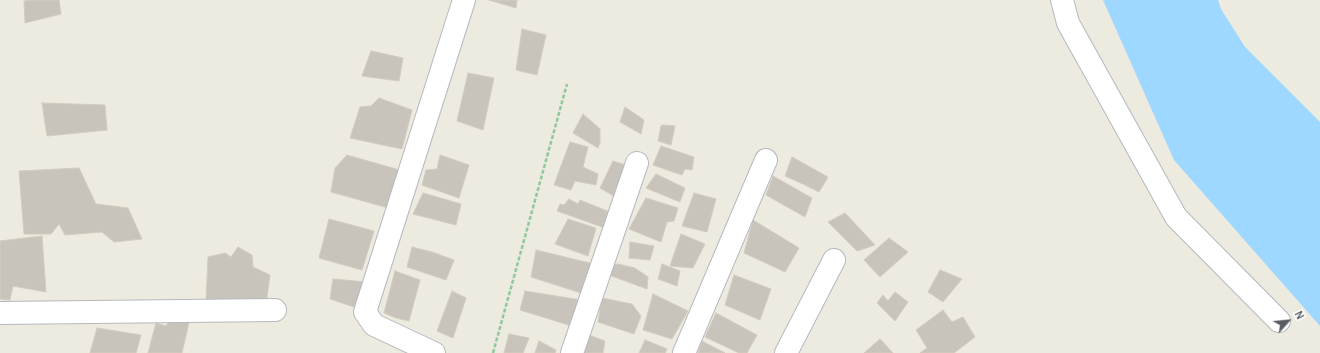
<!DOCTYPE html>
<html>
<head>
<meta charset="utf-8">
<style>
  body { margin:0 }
  #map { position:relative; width:1320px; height:353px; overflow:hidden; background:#edeadf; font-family:Karla,sans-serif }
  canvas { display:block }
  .north { position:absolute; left:1268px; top:301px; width:40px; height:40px; -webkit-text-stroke:3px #fff; paint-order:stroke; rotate:63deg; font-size:11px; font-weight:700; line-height:16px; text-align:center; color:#585d62 }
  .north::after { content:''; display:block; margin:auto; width:14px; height:18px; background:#585d62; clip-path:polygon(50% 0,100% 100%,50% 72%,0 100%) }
</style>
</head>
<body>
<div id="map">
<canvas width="1320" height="353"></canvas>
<div class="north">N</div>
</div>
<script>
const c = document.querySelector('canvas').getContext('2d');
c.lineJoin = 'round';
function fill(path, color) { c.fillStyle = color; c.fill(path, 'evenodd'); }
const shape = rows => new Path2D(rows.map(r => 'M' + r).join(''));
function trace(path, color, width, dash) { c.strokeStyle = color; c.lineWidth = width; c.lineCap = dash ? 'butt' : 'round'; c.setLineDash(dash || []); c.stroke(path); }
const water = shape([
  [1103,0,1218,0,1221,9,1245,47,1320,122,1320,326,1174,160]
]);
const building = shape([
  [34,0,59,0,61,14,25,23,24,1,34,0],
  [489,0,517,0,516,8,489,0],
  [522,29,546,35,537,75,516,70,522,29],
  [371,51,403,58,399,81,362,76,371,51],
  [468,73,494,78,483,130,457,121,468,73],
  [379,98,412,110,402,149,350,138,360,107,371,106,379,98],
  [42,103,105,105,107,130,47,136,42,103],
  [625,107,644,120,641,134,620,122,625,107],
  [583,114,600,129,600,143,598,148,573,133,583,114],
  [663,125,675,126,671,145,658,141,661,126,663,125],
  [570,142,588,147,583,167,598,174,596,185,575,181,571,190,554,185,570,142],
  [661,146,694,157,692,170,685,169,682,175,653,165,661,146],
  [347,155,403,171,392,209,331,192,335,168,347,155],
  [440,155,469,165,459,198,422,185,426,170,437,169,440,155],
  [792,157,828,177,819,192,803,184,785,176,792,157],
  [613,161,629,166,617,198,600,188,613,161],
  [79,168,96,204,128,208,142,239,114,242,102,232,65,235,59,224,51,234,24,234,19,171,79,168],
  [656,174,685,188,680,202,646,188,656,174],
  [773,176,812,198,805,217,766,195,773,176],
  [423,193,461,204,456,225,413,214,423,193],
  [694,193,716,199,707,232,682,226,694,193],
  [646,198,678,208,674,221,667,222,661,242,629,229,646,198],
  [569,199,578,204,580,200,610,212,605,228,557,211,560,204,564,205,569,199],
  [845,213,875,245,857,251,828,222,845,213],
  [329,219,374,231,362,270,319,258,329,219],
  [568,219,596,228,588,256,555,244,568,219],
  [753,220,799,248,785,272,744,253,753,220],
  [681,234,705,244,693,268,670,266,681,234],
  [42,236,46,292,13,286,10,300,0,299,0,241,42,236],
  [889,238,908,252,880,277,864,260,889,238],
  [630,242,654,246,650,260,629,258,630,242],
  [238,247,252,255,253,267,270,275,266,304,206,302,208,257,225,253,231,257,238,247],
  [412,247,432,252,454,260,446,280,407,267,412,247],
  [536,250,594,264,584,294,531,277,536,250],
  [618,264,635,268,648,277,647,289,609,275,612,265,618,264],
  [662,264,680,271,677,286,658,279,662,264],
  [940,270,962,279,943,302,928,292,940,270],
  [395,271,420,280,409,321,396,318,384,313,395,271],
  [734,275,771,289,760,320,725,305,734,275],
  [333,279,366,282,357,308,330,299,333,279],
  [452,291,466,298,453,338,437,331,452,291],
  [525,291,581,300,575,327,520,310,525,291],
  [895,292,908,302,895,321,877,303,883,295,888,301,895,292],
  [653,294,688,311,672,339,643,330,653,294],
  [602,298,632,304,641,316,634,334,598,322,602,298],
  [943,310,952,322,963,317,975,337,954,353,920,353,927,348,916,330,943,310],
  [716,313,757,335,747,353,739,353,705,337,716,313],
  [170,319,189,322,182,353,148,353,156,323,166,326,170,319],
  [97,328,141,335,136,353,90,353,97,328],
  [509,334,529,338,523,353,504,353,509,334],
  [589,335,605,341,603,353,584,353,589,335],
  [880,339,893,353,864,353,880,339],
  [645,340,667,349,665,353,639,353,645,340],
  [539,341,556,350,555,353,535,353,539,341],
  [702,341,725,353,698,353,702,341]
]);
const path = shape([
  [493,353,567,84]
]);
const minor = shape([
  [1062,0,1068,23,1176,217,1279,321],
  [0,313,275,310],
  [434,353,374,325,365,312,464,0],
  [572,353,637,163],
  [684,353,766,160],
  [786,353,834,260]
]);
fill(water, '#9ed7ff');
fill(building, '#c8c4bc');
trace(building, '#d3cbbd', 1);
trace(minor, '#b5b9be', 24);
trace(path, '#8fc89e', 2.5, [4, 2]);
trace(minor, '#fff', 22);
</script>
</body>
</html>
